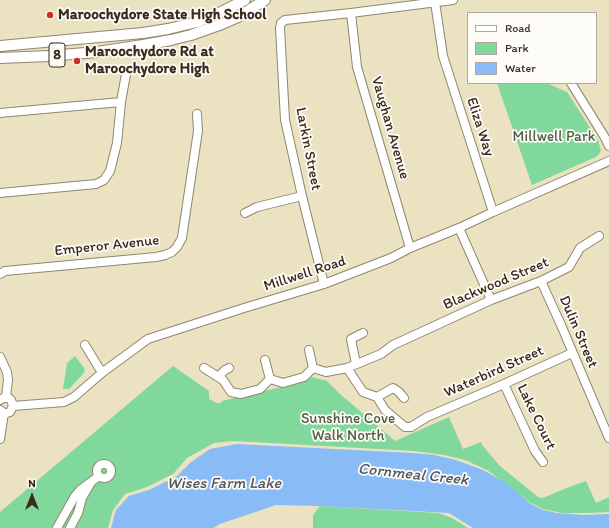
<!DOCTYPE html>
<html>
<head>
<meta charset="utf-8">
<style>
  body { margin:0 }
  #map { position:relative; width:609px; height:528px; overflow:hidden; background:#eae2c0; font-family:Itim,sans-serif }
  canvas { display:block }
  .legend { position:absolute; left:467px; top:12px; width:130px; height:72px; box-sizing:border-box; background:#fdfcf7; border:1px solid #afa8a0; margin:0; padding:5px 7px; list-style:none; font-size:12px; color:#3b2a1e }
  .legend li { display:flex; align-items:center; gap:8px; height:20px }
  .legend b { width:20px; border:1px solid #afa8a0 }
  .north { position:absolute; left:12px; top:476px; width:40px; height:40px; -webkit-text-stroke:3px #fdfcf7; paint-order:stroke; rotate:0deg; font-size:11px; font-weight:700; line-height:16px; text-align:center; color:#3b2a1e }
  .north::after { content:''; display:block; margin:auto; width:14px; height:18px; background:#3b2a1e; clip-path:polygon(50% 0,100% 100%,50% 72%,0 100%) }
</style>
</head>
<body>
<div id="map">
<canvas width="609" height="528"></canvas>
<ul class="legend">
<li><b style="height:5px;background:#fff"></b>Road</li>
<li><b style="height:11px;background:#80d89d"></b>Park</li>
<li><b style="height:11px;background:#89bbf6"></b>Water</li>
</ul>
<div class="north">N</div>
</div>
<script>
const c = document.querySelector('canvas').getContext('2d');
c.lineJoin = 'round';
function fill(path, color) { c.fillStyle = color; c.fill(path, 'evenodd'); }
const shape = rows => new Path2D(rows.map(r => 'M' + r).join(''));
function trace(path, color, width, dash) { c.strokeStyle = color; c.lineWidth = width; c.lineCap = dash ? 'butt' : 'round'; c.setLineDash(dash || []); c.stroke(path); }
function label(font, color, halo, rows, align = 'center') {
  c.font = font + ' Itim,sans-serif'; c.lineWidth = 3.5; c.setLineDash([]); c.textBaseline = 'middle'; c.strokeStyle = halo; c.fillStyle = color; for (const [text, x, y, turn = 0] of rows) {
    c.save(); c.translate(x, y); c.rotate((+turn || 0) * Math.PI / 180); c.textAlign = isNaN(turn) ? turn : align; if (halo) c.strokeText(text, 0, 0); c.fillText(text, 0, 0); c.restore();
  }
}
const green = shape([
  [497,83,546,83,567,92,598,140,601,150,599,154,596,157,532,185],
  [75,356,84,368,85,371,83,374,69,389,63,389,67,363],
  [173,366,209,391,209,399,217,403,221,403,222,401,307,381,312,377,327,381,340,394,395,441,449,417,463,449,481,442,482,445,500,466,538,497,543,498,564,489,586,481,596,503,609,497,609,512,588,513,562,513,543,509,531,503,502,481,487,470,465,460,444,455,414,451,234,441,214,443,187,458,173,474,147,487,125,494,113,510,108,528,0,528,0,512],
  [320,506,438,513,452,518,468,528,313,528,313,515]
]);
const water = shape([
  [237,444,412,453,434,455,456,460,483,470,506,483,531,504,543,510,557,513,583,515,609,514,609,528,473,528,449,513,320,506,276,505,220,524,213,528,111,528,116,510,129,496,149,490,177,476,190,463,210,449]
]);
const minor = shape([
  [435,2,443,56,493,212],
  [351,13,357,67,410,248],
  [571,83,604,136,609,146],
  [0,113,121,102],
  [0,193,96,184,104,180,110,171,117,143,121,102,126,74],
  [245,213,257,207,302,196],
  [459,228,491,300],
  [0,274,5,271,156,257,165,255,172,252,177,247,182,238,198,131,197,114],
  [541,281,561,325,609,438],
  [324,284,302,196,285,120,280,28,281,23,285,20,351,13,453,0],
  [85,345,99,368,103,372],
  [309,350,313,368],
  [0,357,7,372,8,380,6,397],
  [265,360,270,379],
  [356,364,351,339,363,333],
  [204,368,223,380,231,392,241,394,260,389,270,379,283,383,304,377,313,368,326,372,347,368,381,354,393,345,491,300,541,281,569,267,580,248,599,236],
  [347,368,363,392,377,397,385,410,405,427,411,427,427,417,504,384,572,353],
  [218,377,225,370,229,368],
  [504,384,535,451,543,462],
  [377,397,393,388,399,392,404,398],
  [0,400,3,398,9,398,11,400,13,406,10,412,7,413,4,413,0,410],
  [13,406,64,402,74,397,103,372,148,339,244,308,324,284,391,258,410,248,459,228,493,212,609,161],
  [0,439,4,413],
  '97 471a7 7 0 1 1 14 0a7 7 0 1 1-14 0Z',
  [57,528,75,496,80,490,99,476],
  [70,528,78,513,82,498,90,484]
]);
const major = shape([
  [0,46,143,33,168,29,197,22,215,15,245,0],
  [0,58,49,56,97,52,143,45,171,40,191,35,222,24,238,17,265,0]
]);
const markers = [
  [50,15,4,"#c8321e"],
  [77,61,4,"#c8321e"]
];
const shields = [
  [57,55,16]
];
const shieldNames = [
  ["8",57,55]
];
const poiNames = [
  ["Maroochydore State High School",58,15],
  ["Maroochydore Rd at",85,52],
  ["Maroochydore High",85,69]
];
const streetNames = [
  ["Eliza Way",480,127,72],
  ["Vaughan Avenue",390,128,74],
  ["Larkin Street",308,149,79],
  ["Emperor Avenue",107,246,-6],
  ["Millwell Road",305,274,-18],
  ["Blackwood Street",496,284,-23],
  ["Dulin Street",578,332,67],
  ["Waterbird Street",494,372,-24],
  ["Lake Court",536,417,64]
];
const parkNames = [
  ["Millwell Park",554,137],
  ["Sunshine Cove",348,419],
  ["Walk North",348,436]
];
const waterNames = [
  ["Cornmeal Creek",413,475,6],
  ["Wises Farm Lake",224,484]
];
fill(green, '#80d89d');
fill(water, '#89bbf6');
trace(minor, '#92866f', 10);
trace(major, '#92866f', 12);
trace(minor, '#fff', 8);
trace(major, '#fff', 10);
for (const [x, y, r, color] of markers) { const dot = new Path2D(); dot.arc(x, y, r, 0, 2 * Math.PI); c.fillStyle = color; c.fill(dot); trace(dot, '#fdfcf7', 1.5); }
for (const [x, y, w] of shields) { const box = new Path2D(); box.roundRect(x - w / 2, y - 12, w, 24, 3); c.fillStyle = '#fdfcf7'; c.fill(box); trace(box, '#3b2a1e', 1); }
label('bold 14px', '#3b2a1e', null, shieldNames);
label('bold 15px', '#3b2a1e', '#fdfcf7', poiNames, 'left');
label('15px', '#3b2a1e', '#fdfcf7', streetNames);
label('15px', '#505e44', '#fdfcf7', parkNames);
label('italic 16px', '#52565f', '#fdfcf7', waterNames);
</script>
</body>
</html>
